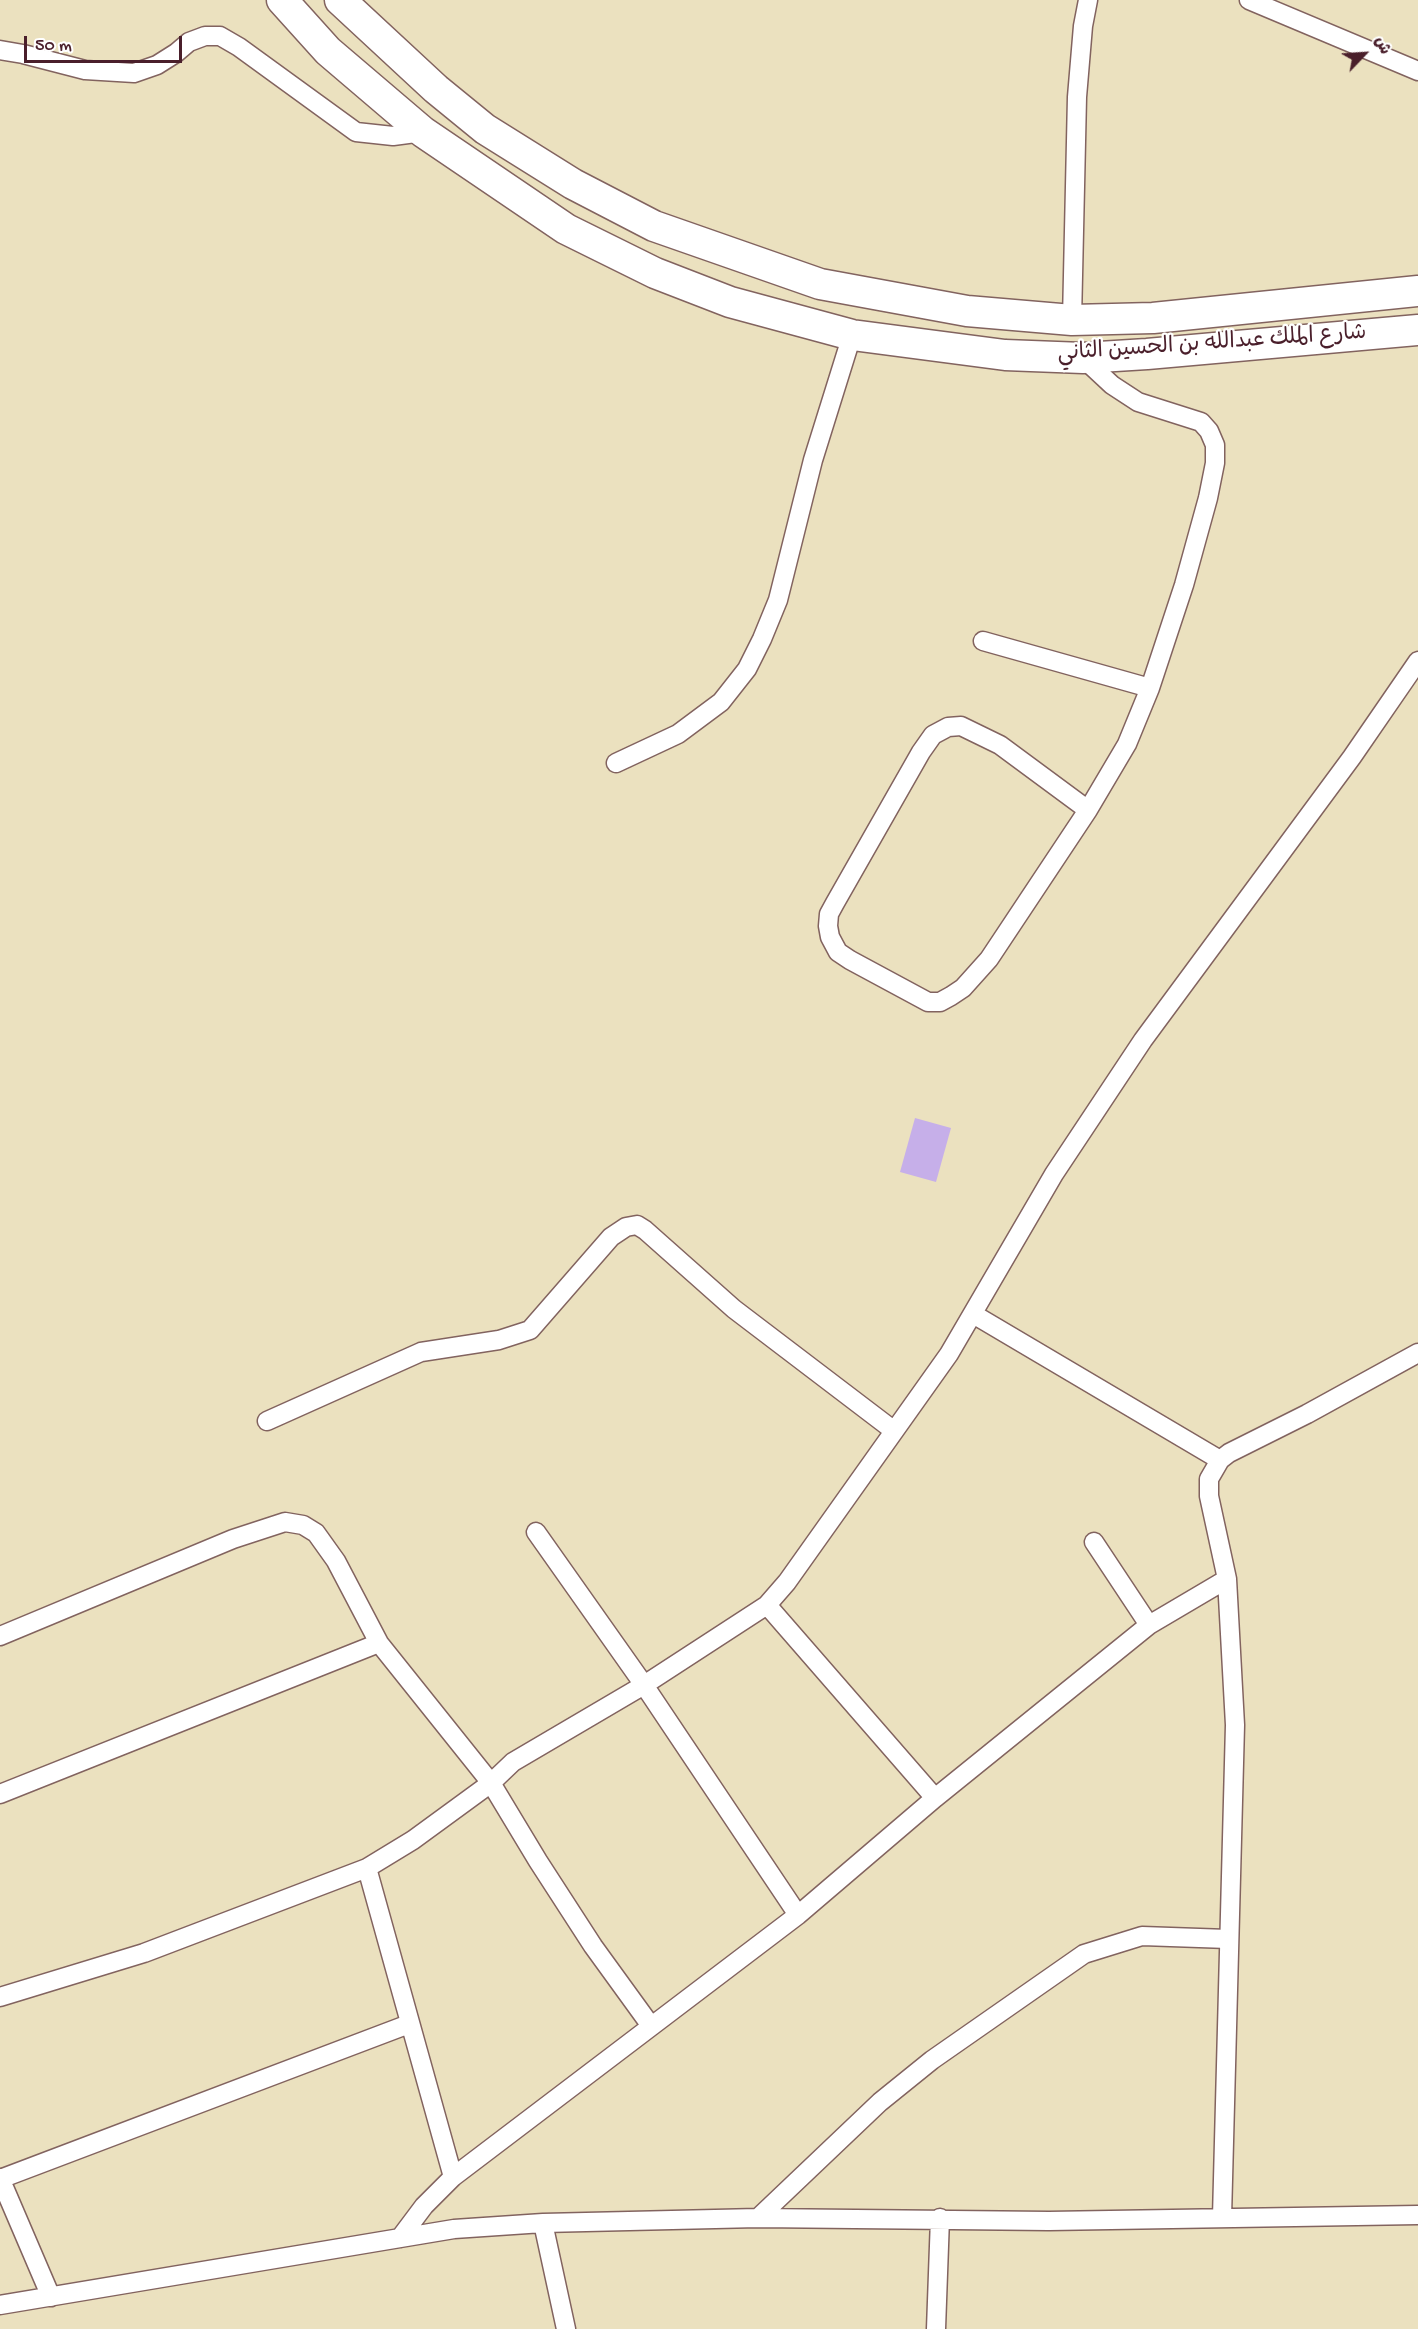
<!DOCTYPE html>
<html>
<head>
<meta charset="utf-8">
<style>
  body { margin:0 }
  #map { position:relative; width:1418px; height:2329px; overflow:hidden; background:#ebe1bf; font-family:"Gochi Hand","Playpen Sans Arabic",sans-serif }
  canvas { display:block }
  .north { position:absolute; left:1334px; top:24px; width:60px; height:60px; -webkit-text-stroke:4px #fff; paint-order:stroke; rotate:65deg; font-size:16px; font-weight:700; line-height:24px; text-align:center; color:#4a1f2b }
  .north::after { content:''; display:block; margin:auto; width:21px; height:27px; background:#4a1f2b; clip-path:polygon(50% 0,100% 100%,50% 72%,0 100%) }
  .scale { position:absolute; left:24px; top:36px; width:158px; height:27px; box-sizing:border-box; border:3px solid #4a1f2b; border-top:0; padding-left:8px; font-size:18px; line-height:21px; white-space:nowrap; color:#4a1f2b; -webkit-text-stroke:4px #fff; paint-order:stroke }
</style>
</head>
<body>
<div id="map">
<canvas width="1418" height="2329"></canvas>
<div class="north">ش</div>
<div class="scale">50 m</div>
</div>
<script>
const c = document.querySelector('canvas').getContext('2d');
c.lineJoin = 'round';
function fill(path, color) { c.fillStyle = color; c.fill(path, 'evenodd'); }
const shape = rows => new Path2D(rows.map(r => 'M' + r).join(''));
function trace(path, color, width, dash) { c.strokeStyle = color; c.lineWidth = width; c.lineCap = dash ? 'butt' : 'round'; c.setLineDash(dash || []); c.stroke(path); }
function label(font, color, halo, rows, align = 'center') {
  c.font = font + ' "Gochi Hand","Playpen Sans Arabic",sans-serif'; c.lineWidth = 4.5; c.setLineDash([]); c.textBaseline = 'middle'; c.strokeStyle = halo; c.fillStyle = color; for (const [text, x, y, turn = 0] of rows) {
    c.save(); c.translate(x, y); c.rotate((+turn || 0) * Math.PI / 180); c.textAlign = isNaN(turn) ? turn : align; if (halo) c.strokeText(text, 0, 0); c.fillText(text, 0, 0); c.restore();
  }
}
const building = shape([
  [915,1118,951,1128,936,1182,900,1172]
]);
const minor = shape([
  [1249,0,1418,71],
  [0,50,23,54,85,70,134,73,157,65,176,53,189,42,205,36,220,36,239,47,356,132,393,136,423,132],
  [1072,320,1077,97,1083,26,1088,0],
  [1083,358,1112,385,1138,402,1201,422,1209,431,1215,445,1215,463,1208,498,1184,585,1150,688,1127,744,1088,810,989,959,963,988,951,996,940,1002,928,1002,850,960,838,952,830,937,828,926,829,914,835,903,921,752,933,735,948,727,961,726,1000,745,1088,810],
  [983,641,1150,688],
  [616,763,678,734,721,702,747,669,762,639,778,600,813,460,852,335],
  [973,1314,1220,1460],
  [267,1421,421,1352,499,1340,530,1330,611,1237,626,1227,637,1225,645,1230,734,1309,893,1430],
  [536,1532,644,1685,798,1915],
  [1094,1542,1149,1625],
  [767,1605,935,1798],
  [0,1636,233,1539,285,1522,303,1525,316,1533,336,1561,379,1643,491,1783,538,1861,593,1946,651,2026],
  [0,1794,379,1643],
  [367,1868,453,2177],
  [0,1997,144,1953,367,1868,413,1840,491,1783,513,1762,644,1685,767,1605,787,1582,949,1354,1054,1174,1143,1040,1352,757,1418,661],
  [0,2178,51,2297],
  [0,2179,409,2024],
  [1222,2217,1235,1725,1227,1579,1209,1496,1209,1479,1220,1460,1229,1453,1307,1414,1418,1353],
  [758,2218,880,2102,932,2060,1084,1954,1142,1936,1228,1939],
  [543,2223,566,2329],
  [400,2238,424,2206,453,2177,798,1915,935,1798,1149,1625,1227,1579],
  [0,2305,454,2229,543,2223,758,2218,1049,2221,1418,2215],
  [936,2329,940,2218]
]);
const trunk = shape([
  [282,0,328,51,423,132,566,229,655,273,730,302,852,335,1005,355,1083,358,1147,354,1418,330],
  [340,0,436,89,485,129,573,184,654,226,820,284,967,311,1072,320,1153,318,1418,291]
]);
const streetNames = [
  ["شارع الملك عبدالله بن الحسين الثاني",1212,345,-4]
];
fill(building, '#c6afe9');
trace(minor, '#82635f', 21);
trace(trunk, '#82635f', 33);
trace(minor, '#fff', 18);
trace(trunk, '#fff', 30);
label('22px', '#4a1f2b', '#fff', streetNames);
</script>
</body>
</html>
